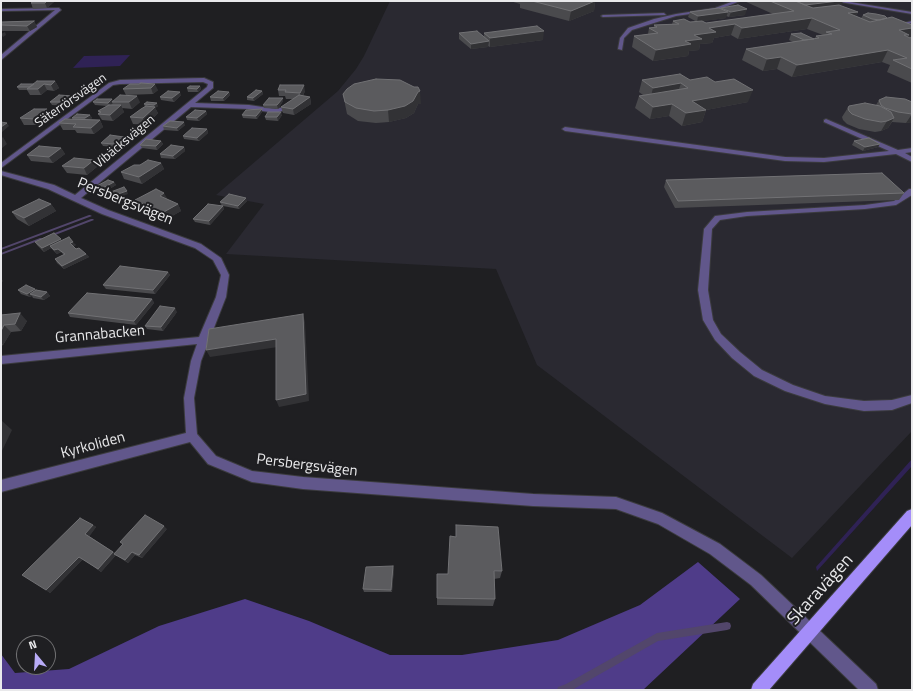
<!DOCTYPE html>
<html>
<head>
<meta charset="utf-8">
<style>
  body { margin:0 }
  #map { position:relative; width:913px; height:691px; overflow:hidden; background:#1f1f22; font-family:"Titillium Web",sans-serif }
  canvas { display:block }
  .frame { position:absolute; inset:0; border:2px solid #e9e9eb; pointer-events:none }
  .north { position:absolute; left:16px; top:635px; width:40px; height:40px; box-sizing:border-box; background:#1f1f22; border:1px solid #707072; border-radius:50%; rotate:342deg; font-size:11px; font-weight:700; line-height:16px; text-align:center; color:#e9e9eb }
  .north::after { content:''; display:block; margin:auto; width:14px; height:18px; background:#b8abf7; clip-path:polygon(50% 0,100% 100%,50% 72%,0 100%) }
</style>
</head>
<body>
<div id="map">
<canvas width="913" height="691"></canvas>
<div class="frame"></div>
<div class="north">N</div>
</div>
<script>
const c = document.querySelector('canvas').getContext('2d');
c.lineJoin = 'round';
function fill(path, color) { c.fillStyle = color; c.fill(path, 'evenodd'); }
const shape = rows => new Path2D(rows.map(r => 'M' + r).join(''));
function trace(path, color, width, dash) { c.strokeStyle = color; c.lineWidth = width; c.lineCap = dash ? 'butt' : 'round'; c.setLineDash(dash || []); c.stroke(path); }
function label(font, color, halo, rows, align = 'center') {
  c.font = font + ' "Titillium Web",sans-serif'; c.lineWidth = 4; c.setLineDash([]); c.textBaseline = 'middle'; c.strokeStyle = halo; c.fillStyle = color; for (const [text, x, y, turn = 0] of rows) {
    c.save(); c.translate(x, y); c.rotate((+turn || 0) * Math.PI / 180); c.textAlign = isNaN(turn) ? turn : align; if (halo) c.strokeText(text, 0, 0); c.fillText(text, 0, 0); c.restore();
  }
}
const built = shape([
  [390,1,912,1,912,431,792,558,537,365,496,269,226,254,264,204,216,195,338,91,356,69,364,56]
]);
const green = shape([
  [130,55,120,66,73,68,84,56],
  [912,459,912,466,817,571,816,567]
]);
const forest = shape([
  [698,562,740,599,643,690,1,690,1,654,15,673,69,669,159,626,245,599,309,621,390,655,462,655,558,640,640,605]
]);
const stream = shape([
  [89,215,90,215,92,216,1,250,1,248,89,215],
  [91,219,93,219,94,220,50,237,49,237,47,236,91,219],
  [40,238,41,238,43,239,1,255,1,253,40,238],
  [727,622,730,623,731,626,730,629,727,630,658,641,572,690,557,690,558,687,566,684,657,633,727,622]
]);
const minor = shape([
  [734,1,740,1,718,10,676,16,632,30,624,38,622,50,618,49,620,38,628,28,654,19,676,14,715,8,734,1],
  [834,1,844,1,912,12,912,14,834,1],
  [59,8,61,10,1,60,1,55,55,10,1,11,1,9,59,8],
  [664,13,666,15,603,17,601,16,603,15,664,13],
  [912,21,912,23,908,24,909,30,912,31,912,34,905,32,903,23,912,21],
  [204,78,213,82,213,88,195,103,249,105,276,109,284,107,290,102,295,103,288,109,276,113,249,109,191,107,81,198,108,210,201,244,221,258,229,275,226,297,201,361,194,398,197,434,216,456,252,471,303,477,533,494,616,497,662,513,720,544,761,575,876,684,878,690,859,690,751,585,710,554,658,524,616,509,533,506,303,489,252,482,208,464,190,442,1,492,1,480,186,433,184,398,191,361,197,344,1,364,1,356,199,337,216,297,221,275,213,260,195,248,102,214,48,189,1,175,1,171,54,185,75,195,207,87,208,84,203,82,120,84,113,85,1,168,1,163,109,83,120,80,204,78],
  [826,119,898,150,912,148,912,152,905,153,912,157,912,162,896,154,824,162,785,161,565,131,562,129,565,127,785,157,824,158,889,151,824,122,824,120,826,119],
  [909,189,912,189,912,195,896,205,865,209,747,216,720,220,712,229,708,290,713,320,721,334,740,352,762,370,793,385,825,396,864,401,892,400,912,395,912,403,892,410,864,411,825,404,785,391,754,376,732,358,715,340,703,320,698,290,704,229,715,216,747,212,865,205,894,201,909,189]
]);
const major = shape([
  [912,509,912,525,769,690,751,690,753,684,907,511,912,509]
]);
const wall = shape([
  [34,1,55,1,47,8,33,9,31,3],
  [510,1,595,1,594,11,569,21,520,8,520,4],
  [744,1,795,1,841,6,858,12,856,16,861,18,863,15,886,19,912,25,912,83,887,72,890,65,882,62,792,77,777,69,763,71,742,60,746,49,793,42,789,40,791,34,814,39,815,38,816,36,823,35,807,29,738,39,731,35,714,38,712,43,700,44,699,50,689,51,688,56,653,61,632,47,634,36,648,34,649,28,654,27,654,25,672,24,673,21,690,22,697,22,688,17,690,12,721,9,721,8,745,15,729,17,726,16,726,18,702,21,706,23,773,14],
  [34,21,37,27,30,31,1,31,1,22],
  [459,33,484,37,484,33,543,40,490,47,488,46,488,47,471,49,459,39],
  [642,80,690,80,748,102,706,110,702,122,682,126,669,116,650,119,635,108,639,96,643,95,639,92],
  [55,81,59,88,54,91,47,90,41,95,30,95,27,90,19,90,17,87,34,84],
  [139,84,158,90,153,94,126,95,123,89],
  [280,85,305,91,303,96,310,97,311,104,294,115,283,113,281,107,294,99,286,99,285,96,279,96,278,90],
  [200,86,201,89,198,92,188,92,187,88],
  [262,91,263,94,254,101,247,100,247,97],
  [229,92,230,95,224,101,211,101,210,97],
  [343,94,421,104,418,104,414,113,406,118,389,122,376,123,358,121,347,114],
  [181,95,174,102,161,100,160,97],
  [73,96,75,99,65,106,52,105,50,102],
  [112,99,113,101,140,102,132,109,122,108,124,112,113,121,102,120,98,114,99,113,98,111,107,106,95,105,93,102],
  [879,100,912,102,912,122,906,123,892,122,888,128,881,131,875,132,859,129,847,124,843,120,842,117,849,106,876,105],
  [283,101,278,109,264,108,263,105],
  [147,102,158,106,155,108,158,113,146,125,133,124,130,117,145,107,144,104],
  [262,109,262,112,257,119,243,118,242,115],
  [206,111,207,114,199,121,187,120,186,117],
  [90,115,92,118,89,120,100,120,103,127,94,134,77,133,75,130,63,130,59,123,73,119,72,118],
  [282,115,278,121,266,120,265,117],
  [50,116,37,125,24,125,20,118],
  [185,125,178,131,164,130,163,126],
  [207,129,208,133,199,141,184,139,183,136],
  [126,140,116,147,103,146,101,143],
  [161,141,163,144,157,150,142,148,140,145],
  [854,141,880,144,878,147,863,151,852,145],
  [184,147,185,151,175,159,161,158,160,154],
  [61,148,65,154,53,163,31,161,27,155],
  [94,160,98,166,87,175,67,173,62,166],
  [161,163,164,169,142,184,124,179,121,172],
  [666,180,904,193,899,200,675,208,664,187],
  [114,182,116,185,103,193,97,191,95,187],
  [135,200,178,204,181,211,165,220,139,208],
  [247,201,239,209,223,206,224,209,210,225,195,222,193,219,222,206,220,202],
  [51,204,56,211,29,226,17,219,12,212],
  [62,241,76,245,73,246,76,249,86,254,89,257,64,269,57,263,55,259,64,255,61,252,57,254,51,248,44,252,37,245,35,242],
  [168,272,170,275,155,294,106,289,103,285],
  [35,289,36,290,47,292,50,296,44,300,33,298,32,296,30,297,21,294,18,290],
  [152,299,154,303,136,325,70,317,68,313],
  [177,312,163,331,147,329,145,326],
  [1,315,27,321,21,331,11,332,3,345,1,346],
  [93,525,96,527,89,536,115,553,167,529,142,558,135,555,128,563,116,555,101,572,83,559,50,593,46,590],
  [394,568,392,592,364,592,363,589],
  [502,571,500,578,494,579,495,599,493,606,437,605,437,598,448,574]
]);
const shadedWall = shape([
  [47,1,55,1,47,8,45,3],
  [595,1,594,11,569,21,571,11],
  [839,1,843,1,841,6,800,10,802,5],
  [747,9,745,15,729,17,731,12],
  [728,12,726,18,697,22,698,16],
  [858,12,853,22,848,13],
  [812,18,807,29,738,39,742,28],
  [34,21,37,27,30,31,27,26],
  [735,24,731,35,714,38,712,43,700,44,699,50,689,51,688,56,653,61,656,50,685,41,694,35,709,28],
  [912,28,912,38,901,40,899,30],
  [544,31,543,40,490,47,490,38],
  [5,32,6,35,3,37,1,34],
  [489,41,488,47,471,49,471,44],
  [888,50,882,62,792,77,797,65],
  [781,57,777,69,763,71,767,59],
  [55,81,59,88,54,91,51,85],
  [681,83,677,95,650,100,653,88],
  [44,84,47,90,41,95,38,89],
  [155,84,158,90,153,94,151,88],
  [304,85,305,91,301,99,300,93],
  [200,86,201,89,198,92,197,89],
  [753,90,748,102,706,110,702,122,682,126,686,113,692,101],
  [262,91,263,94,254,101,253,98],
  [420,91,421,104,418,104,414,113,406,118,389,122,388,110,418,92],
  [180,92,181,95,174,102,172,98],
  [229,92,230,95,224,101,223,98],
  [73,96,75,99,65,106,63,102],
  [137,96,140,102,132,109,129,102],
  [310,97,311,104,294,115,293,109],
  [283,98,283,101,278,109,277,105],
  [112,99,113,102,112,102,113,103,110,106,108,103],
  [157,103,158,106,155,108,158,113,146,125,143,118,155,107,154,105],
  [672,104,669,116,650,119,653,107],
  [121,105,124,112,113,121,110,115],
  [47,109,50,116,37,125,33,119],
  [262,109,262,112,257,119,256,116],
  [206,111,207,114,199,121,197,118],
  [281,112,282,115,278,121,277,117],
  [912,114,912,122,906,123],
  [90,115,92,118,87,122,85,118],
  [894,118,888,128,881,131,887,121],
  [100,120,103,127,94,134,91,128],
  [184,122,185,125,178,131,177,128],
  [7,123,9,126,2,132,1,130,1,127],
  [207,129,208,133,199,141,197,138],
  [3,137,7,144,1,149,1,139],
  [124,137,126,140,116,147,114,144],
  [161,141,163,144,157,150,156,146],
  [880,144,878,147,863,151,865,147],
  [184,147,185,151,175,159,173,156],
  [61,148,65,154,53,163,49,157],
  [94,160,98,166,87,175,84,168],
  [161,163,164,169,142,184,139,177],
  [114,182,116,185,103,193,101,189],
  [127,191,128,194,113,200,112,196],
  [164,193,168,200,160,196],
  [246,198,247,201,239,209,238,206],
  [51,204,56,211,29,226,24,218],
  [178,204,181,211,165,220,162,213],
  [223,206,224,209,210,225,209,221],
  [61,239,63,243,50,246,51,248,44,252,42,248],
  [73,242,76,245,72,247,70,243],
  [58,249,61,252,57,254,54,250],
  [86,254,89,257,64,269,62,266],
  [168,272,170,275,155,294,153,290],
  [1,278,3,281,1,283],
  [35,289,38,292,30,294,32,296,30,297,27,294],
  [47,292,50,296,44,300,41,297],
  [152,299,154,303,136,325,134,321],
  [175,308,177,312,163,331,161,327],
  [20,313,27,321,21,331,15,324],
  [303,314,305,322,309,401,279,407,276,400],
  [4,325,11,332,3,345,1,343,1,331],
  [276,339,278,347,210,357,206,350],
  [1,420,12,430,1,453],
  [93,525,96,527,89,537,85,534],
  [164,526,167,529,142,558,139,555],
  [113,552,117,555,114,554,116,555,101,572,98,569],
  [132,552,135,555,128,563,125,560],
  [79,557,83,559,50,593,46,590],
  [393,566,394,568,392,592,391,590]
]);
const building = shape([
  [34,1,47,1,45,3,31,3,34,1],
  [532,1,595,1,571,11,532,1],
  [770,1,795,1,813,8,839,5,858,12,848,13,870,22,892,17,912,25,912,28,899,30,909,35,904,35,910,38,912,37,912,69,893,60,907,58,888,50,797,65,781,57,767,59,746,49,819,38,816,36,832,34,826,32,840,30,812,18,742,28,735,24,709,28,716,32,694,35,702,39,685,41,691,44,656,50,634,36,658,33,649,28,657,27,654,25,679,24,673,21,684,19,690,22,702,21,706,23,794,11,770,1],
  [796,1,839,1,805,5,796,1],
  [738,5,747,9,731,12,721,8,738,5],
  [719,8,728,12,698,16,690,12,719,8],
  [868,13,876,14,885,16,887,18,880,20,872,19,863,15,868,13],
  [34,21,27,26,1,25,1,22,34,21],
  [537,26,544,31,490,38,484,33,537,26],
  [477,31,489,41,471,44,459,33,477,31],
  [801,33,814,39,804,40,791,34,801,33],
  [680,74,690,80,707,77,715,82,734,79,753,90,692,101,706,110,686,113,672,104,653,107,639,96,688,88,681,83,653,88,642,80,680,74],
  [376,79,400,80,414,87,418,87,420,91,418,92,413,101,405,106,388,110,374,111,356,108,345,102,343,94,347,89,354,84,376,79],
  [37,81,55,81,51,85,44,84,38,89,27,89,37,81],
  [141,83,155,84,151,88,123,89,130,84,139,84,141,83],
  [21,84,34,84,30,87,17,87,21,84],
  [280,85,304,85,300,93,285,92,286,90,278,90,280,85],
  [190,86,200,86,197,89,187,88,190,86],
  [256,90,262,91,253,98,247,97,256,90],
  [168,91,180,92,172,98,160,97,168,91],
  [218,91,229,92,223,98,210,97,218,91],
  [59,95,73,96,63,102,50,102,59,95],
  [120,95,137,96,129,102,112,102,120,95],
  [299,95,310,97,293,109,281,107,299,95],
  [886,97,905,99,912,102,912,114,898,112,885,108,881,105,879,100,886,97],
  [269,98,283,98,277,105,263,105,269,98],
  [97,99,112,99,108,103,93,102,97,99],
  [147,102,157,103,154,105,144,104,147,102],
  [865,103,880,106,891,112,894,118,887,121,881,122,865,119,852,114,849,111,848,108,849,106,865,103],
  [109,105,121,105,110,115,98,114,101,112,98,111,109,105],
  [146,106,155,107,143,118,130,117,141,109,146,106],
  [34,109,47,109,33,119,20,118,34,109],
  [262,109,256,116,242,115,246,110,262,109],
  [195,110,206,111,197,118,186,117,195,110],
  [268,112,281,112,277,117,265,117,268,112],
  [77,114,90,115,85,118,72,118,77,114],
  [65,119,100,120,91,128,73,127,76,124,59,123,65,119],
  [170,121,184,122,177,128,163,126,170,121],
  [1,122,7,123,1,127,1,122],
  [192,128,207,129,197,138,183,136,192,128],
  [110,135,124,137,114,144,101,143,110,135],
  [869,138,880,144,865,147,854,141,869,138],
  [146,139,161,141,156,146,140,145,146,139],
  [171,145,184,147,173,156,160,154,171,145],
  [39,146,61,148,49,157,27,155,39,146],
  [74,158,94,160,84,168,62,166,74,158],
  [148,160,161,163,139,177,121,172,134,165,140,165,148,160],
  [882,173,904,193,678,201,666,180,882,173],
  [108,180,114,182,101,189,95,187,108,180],
  [124,187,127,191,112,196,108,193,124,187],
  [156,189,164,193,160,196,178,204,162,213,135,200,156,189],
  [229,194,246,198,238,206,220,202,229,194],
  [39,199,51,204,24,218,12,212,39,199],
  [208,204,223,206,209,221,193,219,208,204],
  [54,233,61,239,42,248,35,242,54,233],
  [69,237,73,242,70,243,76,249,79,248,86,254,62,266,55,259,65,254,58,249,54,250,50,246,69,237],
  [120,266,168,272,153,290,103,285,120,266],
  [26,285,35,289,27,294,18,290,26,285],
  [36,290,47,292,41,297,30,294,36,290],
  [87,293,152,299,134,321,68,313,87,293],
  [160,306,175,308,161,327,145,326,160,306],
  [20,313,15,324,4,325,1,331,1,315,20,313],
  [303,314,306,394,276,400,276,339,206,350,209,329,303,314],
  [145,515,164,526,139,555,132,552,125,560,114,554,123,544,120,542,145,515],
  [80,518,93,525,85,534,113,552,98,569,79,557,46,590,22,575,80,518],
  [456,525,498,527,502,571,494,571,495,599,437,598,437,574,448,574,450,536,456,537,456,525],
  [393,566,391,590,363,589,366,567,393,566]
]);
const farStreetnames = [
  ["Säterrörsvägen",71,101,-35],
  ["Vibäcksvägen",125,142,-40]
];
const streetNames = [
  ["Persbergsvägen",125,202,22],
  ["Grannabacken",100,335,-5],
  ["Kyrkoliden",93,446,-15],
  ["Persbergsvägen",307,466,7]
];
const nearStreetnames = [
  ["Skaravägen",821,590,-48]
];
fill(built, '#2a2931');
fill(green, '#2f2255');
fill(forest, '#4f3c89');
fill(stream, '#52466b');
trace(minor, '#3b3b3e', 2);
trace(major, '#3b3b3e', 2);
fill(minor, '#61578b');
fill(major, '#a48df9');
fill(wall, '#4a4a4d');
fill(shadedWall, '#323235');
fill(building, '#5b5b5e');
trace(building, '#717174', 1);
label('13px', '#e9e9eb', '#1f1f22', farStreetnames);
label('15px', '#e9e9eb', '#1f1f22', streetNames);
label('18px', '#e9e9eb', '#1f1f22', nearStreetnames);
</script>
</body>
</html>
